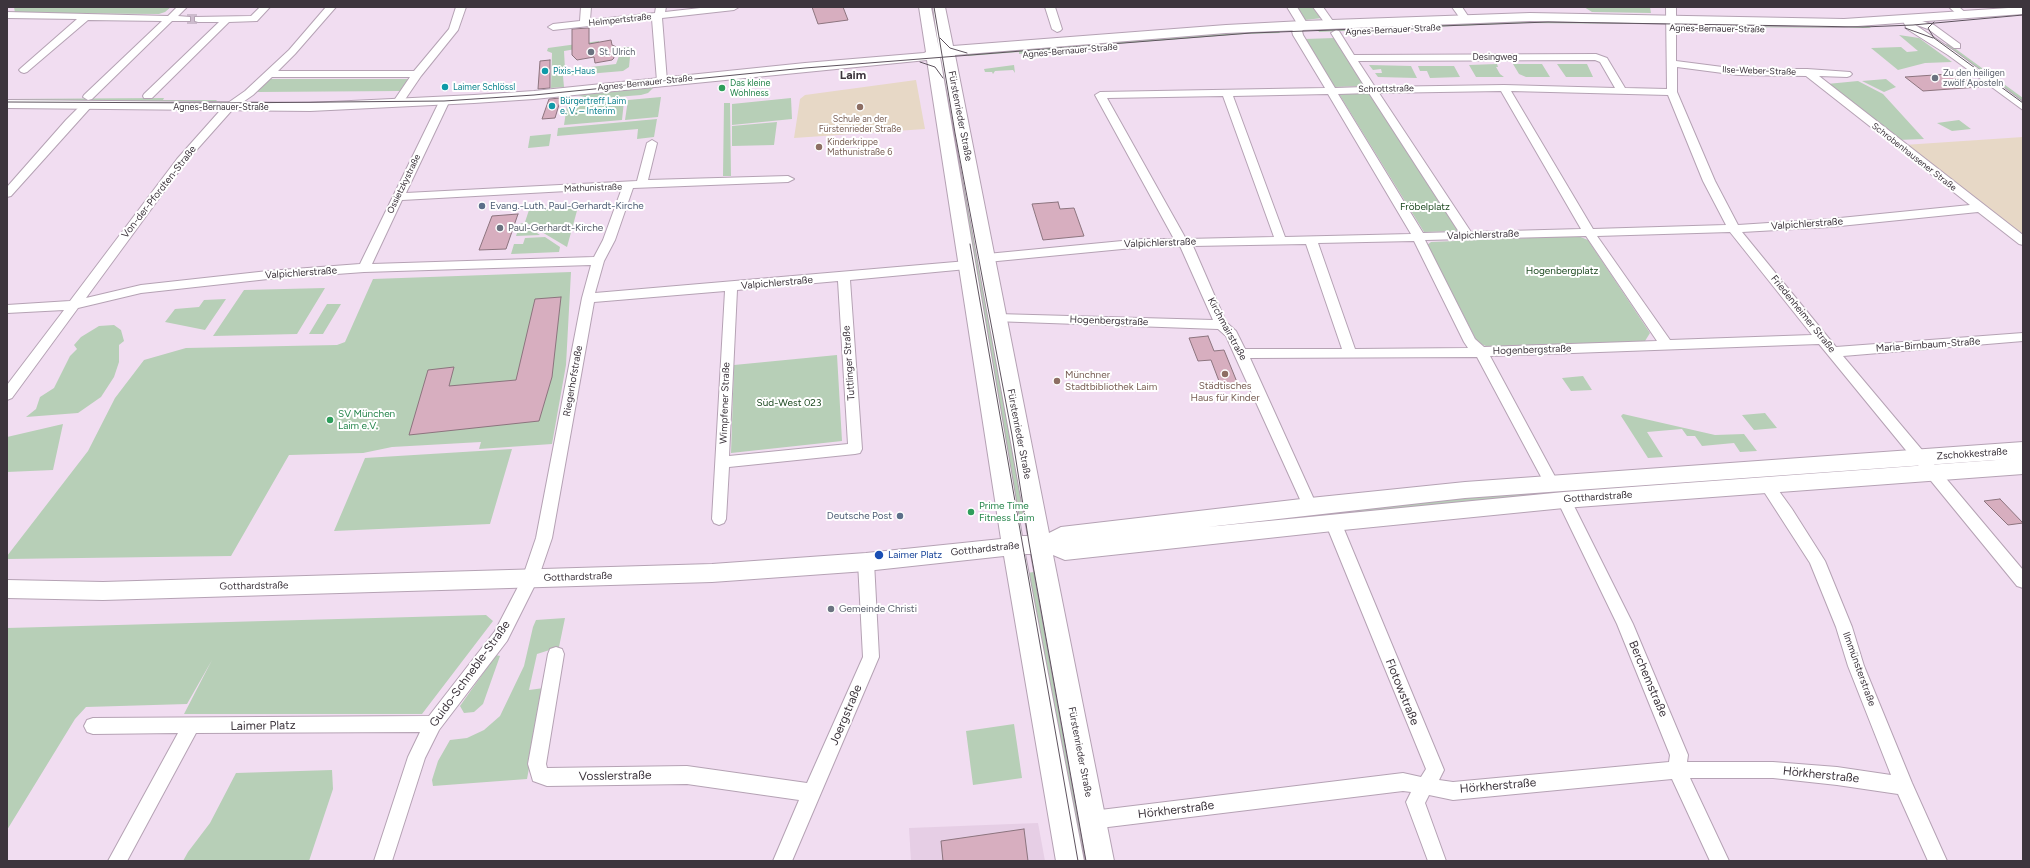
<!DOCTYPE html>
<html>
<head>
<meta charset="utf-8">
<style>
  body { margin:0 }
  #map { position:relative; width:2030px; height:868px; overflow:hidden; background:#f1ddf1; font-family:Figtree,sans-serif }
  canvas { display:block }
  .frame { position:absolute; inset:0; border:8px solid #3d353d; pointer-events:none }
</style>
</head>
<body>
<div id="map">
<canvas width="2030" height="868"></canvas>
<div class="frame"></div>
</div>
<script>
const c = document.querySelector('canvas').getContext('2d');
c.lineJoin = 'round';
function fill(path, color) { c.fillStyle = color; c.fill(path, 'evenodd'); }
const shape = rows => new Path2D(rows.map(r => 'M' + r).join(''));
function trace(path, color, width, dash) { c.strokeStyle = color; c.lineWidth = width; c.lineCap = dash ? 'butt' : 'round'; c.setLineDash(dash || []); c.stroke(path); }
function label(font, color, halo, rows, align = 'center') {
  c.font = font + ' Figtree,sans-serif'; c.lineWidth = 4; c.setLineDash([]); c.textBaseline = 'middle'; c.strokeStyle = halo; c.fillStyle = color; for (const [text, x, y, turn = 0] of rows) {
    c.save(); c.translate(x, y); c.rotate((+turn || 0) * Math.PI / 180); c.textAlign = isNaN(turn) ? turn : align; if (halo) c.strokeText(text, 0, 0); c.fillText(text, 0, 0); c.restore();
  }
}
const built = shape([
  [1038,823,1045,861,911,861,909,828]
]);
const education = shape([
  [916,80,925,129,794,138,800,99,805,95],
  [2023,137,2023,235,1904,145]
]);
const green = shape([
  [14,7,171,7,165,12,159,14,15,13],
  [1297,7,1314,7,1322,18,1305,20],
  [1584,7,1650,7,1651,13,1592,12],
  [1644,20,1646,24,1523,23,1319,32,1316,27,1480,21],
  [1697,22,1865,24,1871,28,1700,27],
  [1277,28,1280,33,1244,34,1114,44,1019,54,1019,52,968,56,967,53],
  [1899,35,1919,38,1952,62,1925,63,1898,70,1871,48,1901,47,1907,52,1918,51],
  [1334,38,1365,86,1334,87,1305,39],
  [599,41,600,45,564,51,565,70,616,64,619,56,611,55,611,53,616,52,619,48,631,47,629,67,623,71,563,76,564,87,551,88,552,53,547,51,548,48],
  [1949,44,2023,98,2023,105,1942,45],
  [1497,64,1498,67,1496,67,1500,74,1504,77,1476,77,1469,65],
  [1513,64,1542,64,1550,77,1526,77,1519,74],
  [1557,64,1587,64,1593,77,1566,77],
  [1014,65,1015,73,1013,70,995,71,993,74,992,72,985,72,984,69],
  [1369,65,1411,66,1417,78,1378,77,1375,73,1382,73,1381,69,1373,70],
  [1418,66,1454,66,1460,77,1430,78,1427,71,1420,71],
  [940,68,946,68,1028,517,1015,518],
  [270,79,409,79,400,91,257,92],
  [1886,79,1896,87,1884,92,1862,81],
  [1858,81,1883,94,1924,139,1897,140,1827,84],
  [654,87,648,93,641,95,592,99,577,95],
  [1339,94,1370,94,1459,231,1424,232],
  [661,97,658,117,625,120,628,100],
  [164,98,163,100,217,100,213,105,7,103,7,99],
  [791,98,792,119,732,125,732,104],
  [624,101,622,120,564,125,567,105],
  [724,103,730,103,731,176,723,176],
  [657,119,654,137,637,139,638,129,557,136,558,128],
  [1959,120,1971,129,1952,131,1937,123],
  [777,122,774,145,732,146,732,126],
  [551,134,549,146,528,148,530,136],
  [578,207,567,247,525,222,529,210],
  [522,223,540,235,516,236,520,224],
  [1578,236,1588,240,1650,333,1645,341,1491,348,1478,343,1427,245,1431,242],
  [545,237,560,247,559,252,511,254,514,244,523,244,525,238],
  [571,272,566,365,552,444,479,449,481,442,392,447,363,453,289,455,231,556,7,559,7,556,88,451,115,398,144,360,186,348,337,345,345,342,373,279],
  [325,288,297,334,213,336,244,290],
  [226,299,205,330,165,322,175,309,199,307,204,300],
  [327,304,341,304,323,334,309,334],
  [114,325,121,330,124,341,119,345,119,362,114,377,101,397,78,413,26,417,36,409,40,397,54,388,70,356,77,349,74,345,81,337,99,326],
  [837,355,842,441,731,453,734,365],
  [1583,376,1592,390,1571,391,1562,378],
  [1765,413,1777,428,1754,430,1742,415],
  [1623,414,1715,435,1744,434,1757,451,1740,452,1734,443,1702,446,1695,436,1687,436,1682,429,1647,432,1663,457,1648,458,1621,416],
  [63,424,53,470,7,472,7,437],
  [512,449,490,524,334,531,365,458],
  [1561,490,1561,494,1356,513,1354,509,1355,506],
  [1039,571,1093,861,1074,861,1022,574],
  [486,615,493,621,422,714,184,714,212,660,187,704,86,707,75,719,7,830,7,628],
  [565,618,559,647,537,654,529,690,544,688,527,779,433,786,432,780,438,761,450,740,467,738,484,730,500,716,524,666,533,627,536,620],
  [496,655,500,656,483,704,474,712,464,713,460,706],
  [1014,724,1022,778,973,785,966,731],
  [332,770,333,789,309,861,183,861,188,852,210,823,236,773]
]);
const building = shape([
  [812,7,843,7,848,20,818,24,812,7],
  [589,28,589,44,611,40,612,45,619,48,613,54,614,58,612,60,595,63,594,57,577,60,572,55,572,29,589,28],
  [550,60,550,88,538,89,540,61,550,60],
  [1949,74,1959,76,1979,87,1923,91,1905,77,1949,74],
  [561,98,555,118,542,119,549,99,561,98],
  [1058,202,1060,209,1074,208,1084,236,1043,240,1032,204,1058,202],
  [518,214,506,249,479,250,492,216,518,214],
  [561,297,552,377,539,421,409,435,428,370,454,367,449,386,516,380,535,299,561,297],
  [1208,336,1214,351,1224,350,1239,387,1222,389,1211,360,1198,361,1189,338,1208,336],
  [2000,499,2023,523,2008,525,1984,501,2000,499],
  [1024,829,1028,861,943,861,941,841,1024,829]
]);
const streetTunnel = shape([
  [187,19,198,19]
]);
const street = shape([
  [177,7,187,7,178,16,190,17,190,21,172,21,92,99,88,100,83,97,84,95,162,21,88,20,27,72,24,73,21,72,19,70,21,68,77,19,7,18,7,12,168,16,177,7],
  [260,7,270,7,257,21,229,22,152,98,144,98,143,96,144,94,219,22,198,22,195,21,195,17,251,16,260,7],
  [326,7,336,7,295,54,278,71,414,71,449,29,456,7,466,7,458,30,421,76,404,101,400,102,395,99,410,77,272,77,253,95,233,109,185,163,86,298,141,285,268,271,360,264,440,100,445,97,450,100,406,193,637,181,647,143,652,140,657,143,648,180,788,176,794,179,788,182,633,188,615,240,604,261,595,293,967,261,973,265,967,269,850,280,862,449,860,453,855,454,729,467,726,519,724,523,719,525,714,523,712,519,725,291,594,302,552,538,538,579,507,641,439,730,425,758,392,861,374,861,408,757,420,732,196,733,127,861,108,861,178,733,93,734,87,732,84,726,87,720,93,718,429,716,495,631,522,579,536,538,582,298,591,265,364,272,268,279,141,293,78,308,12,398,7,400,7,385,64,310,7,313,7,305,70,301,177,159,225,105,245,91,289,50,326,7],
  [622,188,603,240,594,257,372,264,402,200,622,188],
  [838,281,848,444,729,456,737,290,838,281],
  [581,7,591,7,590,20,655,13,656,7,666,7,665,12,709,7,739,7,734,10,662,18,667,81,662,84,657,81,652,19,553,30,548,27,553,24,580,21,581,7],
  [1045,7,1055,7,1062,29,1060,31,1057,32,1052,29,1045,7],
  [1287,7,1297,7,1308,25,1302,31,1303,35,1335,88,1365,87,1331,33,1336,30,1339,31,1354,55,1596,54,1607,58,1625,88,1667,89,1666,7,1676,7,1676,61,1738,69,1807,69,1850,72,1852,74,1850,76,1847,77,1819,76,2023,235,2023,245,2019,244,1978,212,1830,227,1742,232,1836,347,2023,333,2023,341,1843,356,2023,570,2023,588,2017,586,1819,344,1490,356,1559,484,1557,488,1552,490,1547,488,1477,357,1250,358,1317,506,1315,510,1310,512,1305,510,1303,506,1234,354,1226,336,1218,329,993,321,991,318,993,315,997,314,1213,320,1180,246,1143,247,987,262,981,258,987,254,1143,239,1174,239,1095,95,1100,92,1325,88,1293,35,1292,31,1298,25,1287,7],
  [1595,60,1600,62,1615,88,1504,85,1375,87,1358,61,1595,60],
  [1677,67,1738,75,1806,76,1970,205,1830,219,1738,225,1715,181,1677,92,1677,67],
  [1501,91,1581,229,1471,232,1379,93,1501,91],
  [1511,91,1668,95,1703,181,1726,225,1593,229,1511,91],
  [1369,93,1459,232,1423,233,1338,94,1369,93],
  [1328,94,1411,234,1285,237,1233,96,1328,94],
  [1223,96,1274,237,1186,239,1107,98,1223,96],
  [1730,232,1812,335,1670,340,1597,236,1730,232],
  [1586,236,1657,341,1484,347,1475,339,1425,240,1586,236],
  [1414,241,1464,342,1468,348,1355,349,1318,243,1414,241],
  [1306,244,1342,349,1245,349,1236,331,1226,322,1193,246,1306,244],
  [1313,7,1323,7,1335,24,1333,26,1327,26,1313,7],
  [1452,7,1462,7,1470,19,1468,21,1462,21,1452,7],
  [1949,7,1959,7,1968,15,1963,18,1960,17,1949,7],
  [1907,16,1934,25,1960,44,1960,48,1954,48,1928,29,1914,24,1954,51,2023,102,2023,110,1948,55,1907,29,1902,19,1907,16],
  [87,102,91,103,92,105,91,107,11,196,7,197,7,187,66,120,83,103,87,102],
  [1766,478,1771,480,1792,509,1825,561,1852,627,1864,666,1912,783,1947,861,1928,861,1898,794,1837,785,1773,778,1690,778,1729,861,1710,861,1672,779,1453,800,1429,795,1425,803,1446,861,1428,861,1406,802,1411,792,1403,791,1092,829,1085,826,1083,820,1085,814,1092,811,1403,773,1421,777,1426,769,1325,522,1328,518,1333,516,1338,518,1341,522,1444,770,1439,780,1453,782,1669,762,1670,755,1617,624,1557,500,1559,496,1564,494,1569,496,1633,624,1688,755,1687,762,1773,762,1837,767,1891,775,1848,666,1836,627,1810,563,1759,484,1761,480,1766,478],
  [866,556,871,558,874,562,879,657,792,861,773,861,799,800,687,784,547,786,533,781,528,764,548,654,550,649,556,647,562,649,564,654,546,764,547,768,687,766,807,783,863,657,858,562,861,558,866,556]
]);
const secondary = shape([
  [919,7,931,7,939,49,933,7,945,7,953,46,1226,25,1303,21,1530,13,1844,19,2023,7,2023,14,1844,27,1530,21,1226,33,955,55,1049,533,1061,527,1310,498,1465,482,2023,442,2023,458,1465,498,1207,527,1564,492,2023,458,2023,474,1564,508,1333,531,1065,560,1053,555,1114,861,1086,861,1031,554,1025,554,1084,861,1056,861,1004,556,866,571,712,582,103,600,7,598,7,580,103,582,712,564,866,553,1001,539,927,60,534,99,474,103,310,111,7,108,7,100,310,103,474,95,534,91,805,63,924,53,926,52,919,7],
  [940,57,941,57,1028,536,1022,536,940,57]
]);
const tram = shape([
  [934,7,955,133,1012,435,1029,543,1086,861],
  [1934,22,1928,28,1934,38,2023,103],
  [1905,28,1933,38],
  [940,38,950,48,967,53],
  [920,62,935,67,943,78],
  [7,102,221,103,444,101,534,95,805,68,1251,33,1548,22,1863,27,1913,25,2023,15],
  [970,244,1078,861]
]);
const markers = [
  [591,52,4,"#6b7280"],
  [545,71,4,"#0f9aa8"],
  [1935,78,4,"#6b7280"],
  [445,87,4,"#0f9aa8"],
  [722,88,4,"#2e9e5b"],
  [552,106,4,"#0f9aa8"],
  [860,107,4,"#8d6e63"],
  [819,147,4,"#8d6e63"],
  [482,206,4,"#5c6f8a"],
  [500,228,4,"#6b7280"],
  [1225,374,4,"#8d6e63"],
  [1057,381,4,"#8d6e63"],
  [330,420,4,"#2e9e5b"],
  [971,512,4,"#2e9e5b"],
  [900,516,4,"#5c6f8a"],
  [879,555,5,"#1a4fb4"],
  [831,609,4,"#6b7280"]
];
const farStreetnames = [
  ["Helmpertstraße",620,20,-6],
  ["Agnes-Bernauer-Straße",1717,29,1],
  ["Agnes-Bernauer-Straße",1393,30,-3],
  ["Agnes-Bernauer-Straße",1070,51,-5],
  ["Desingweg",1495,57],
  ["Ilse-Weber-Straße",1759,71,2],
  ["Agnes-Bernauer-Straße",645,83,-6],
  ["Schrottstraße",1386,89,-1],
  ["Agnes-Bernauer-Straße",221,107],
  ["Schrobenhausener Straße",1914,157,38],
  ["Ossietzkystraße",404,184,-64],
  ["Mathunistraße",593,188,-2]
];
const farWorshipnames = [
  ["St. Ulrich",599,52],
  ["Zu den heiligen",1943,73],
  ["zwölf Aposteln",1943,83]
];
const farCulturenames = [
  ["Pixis-Haus",553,71],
  ["Laimer Schlössl",453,87],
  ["Bürgertreff Laim",560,101],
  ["e. V. – Interim",560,111]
];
const farLeisurenames = [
  ["Das kleine",730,83],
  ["Wohlness",730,93]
];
const farEducationnames = [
  ["Schule an der",860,119],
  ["Fürstenrieder Straße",860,129],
  ["Kinderkrippe",827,142,"left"],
  ["Mathunistraße 6",827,152,"left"]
];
const streetNames = [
  ["Fürstenrieder Straße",960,116,79],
  ["Von-der-Pfordten-Straße",159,192,-52],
  ["Valpichlerstraße",1807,224,-4],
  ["Valpichlerstraße",1483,235,-2],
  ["Valpichlerstraße",1160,243,-2],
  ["Valpichlerstraße",301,273,-4],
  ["Valpichlerstraße",777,283,-5],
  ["Friedenheimer Straße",1803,314,51],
  ["Hogenbergstraße",1109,321,2],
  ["Kirchmairstraße",1227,329,61],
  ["Maria-Birnbaum-Straße",1928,345,-4],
  ["Hogenbergstraße",1532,350,-2],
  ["Tuttlinger Straße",849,363,-94],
  ["Riegerhofstraße",573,381,-80],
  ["Wimpfener Straße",725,403,-88],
  ["Fürstenrieder Straße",1019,434,79],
  ["Zschokkestraße",1972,454,-4],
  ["Gotthardstraße",1598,497,-4],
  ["Gotthardstraße",985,549,-6],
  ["Gotthardstraße",578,577,-2],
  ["Gotthardstraße",254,586,-1],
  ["Ilmmünsterstraße",1859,669,70],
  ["Fürstenrieder Straße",1080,752,79]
];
const serviceNames = [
  ["Evang.-Luth. Paul-Gerhardt-Kirche",490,206],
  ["Deutsche Post",892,516,"right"]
];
const parkNames = [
  ["Fröbelplatz",1425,207],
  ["Hogenbergplatz",1562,271],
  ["Süd-West 023",789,403]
];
const worshipNames = [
  ["Paul-Gerhardt-Kirche",508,228],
  ["Gemeinde Christi",839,609]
];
const educationNames = [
  ["Münchner",1065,375],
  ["Stadtbibliothek Laim",1065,387],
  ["Städtisches",1225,386,"center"],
  ["Haus für Kinder",1225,398,"center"]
];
const leisureNames = [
  ["SV München",338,414],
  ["Laim e.V.",338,426],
  ["Prime Time",979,506],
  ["Fitness Laim",979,518]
];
const transitNames = [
  ["Laimer Platz",888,555]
];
const farDistrictnames = [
  ["Laim",853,75]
];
const nearStreetnames = [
  ["Guido-Schneble-Straße",470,674,-54],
  ["Berchemstraße",1648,679,67],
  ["Flotowstraße",1402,692,68],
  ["Joergstraße",846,715,-67],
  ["Laimer Platz",263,726,-1],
  ["Hörkherstraße",1821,775,6],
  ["Vosslerstraße",615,776,-1],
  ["Hörkherstraße",1498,786,-5],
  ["Hörkherstraße",1176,810,-7]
];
fill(built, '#e6cee5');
fill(education, '#e7d8c6');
fill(green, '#b7cfb7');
fill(building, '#d7aebf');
trace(building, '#8c747e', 1);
trace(streetTunnel, '#cdbbcd', 10, [10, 5]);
trace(street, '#b5a2b4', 2);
trace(secondary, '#b5a2b4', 2);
fill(street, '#fff');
fill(secondary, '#fff');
trace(tram, '#5e535e', 1);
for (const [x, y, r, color] of markers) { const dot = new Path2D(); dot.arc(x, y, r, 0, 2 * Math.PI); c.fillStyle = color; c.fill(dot); trace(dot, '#fff', 1.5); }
label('9px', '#3d353d', '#fff', farStreetnames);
label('9px', '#5b616d', '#fff', farWorshipnames, 'left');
label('9px', '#0d838f', '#fff', farCulturenames, 'left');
label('9px', '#27864d', '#fff', farLeisurenames, 'left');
label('9px', '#785e54', '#fff', farEducationnames);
label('10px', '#3d353d', '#fff', streetNames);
label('10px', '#4e5e75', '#fff', serviceNames, 'left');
label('10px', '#1d4920', '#fff', parkNames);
label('10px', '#5b616d', '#fff', worshipNames, 'left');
label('10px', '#785e54', '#fff', educationNames, 'left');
label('10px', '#27864d', '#fff', leisureNames, 'left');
label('10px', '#164399', '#fff', transitNames, 'left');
label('bold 12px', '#3d353d', '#fff', farDistrictnames);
label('12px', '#3d353d', '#fff', nearStreetnames);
</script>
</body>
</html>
